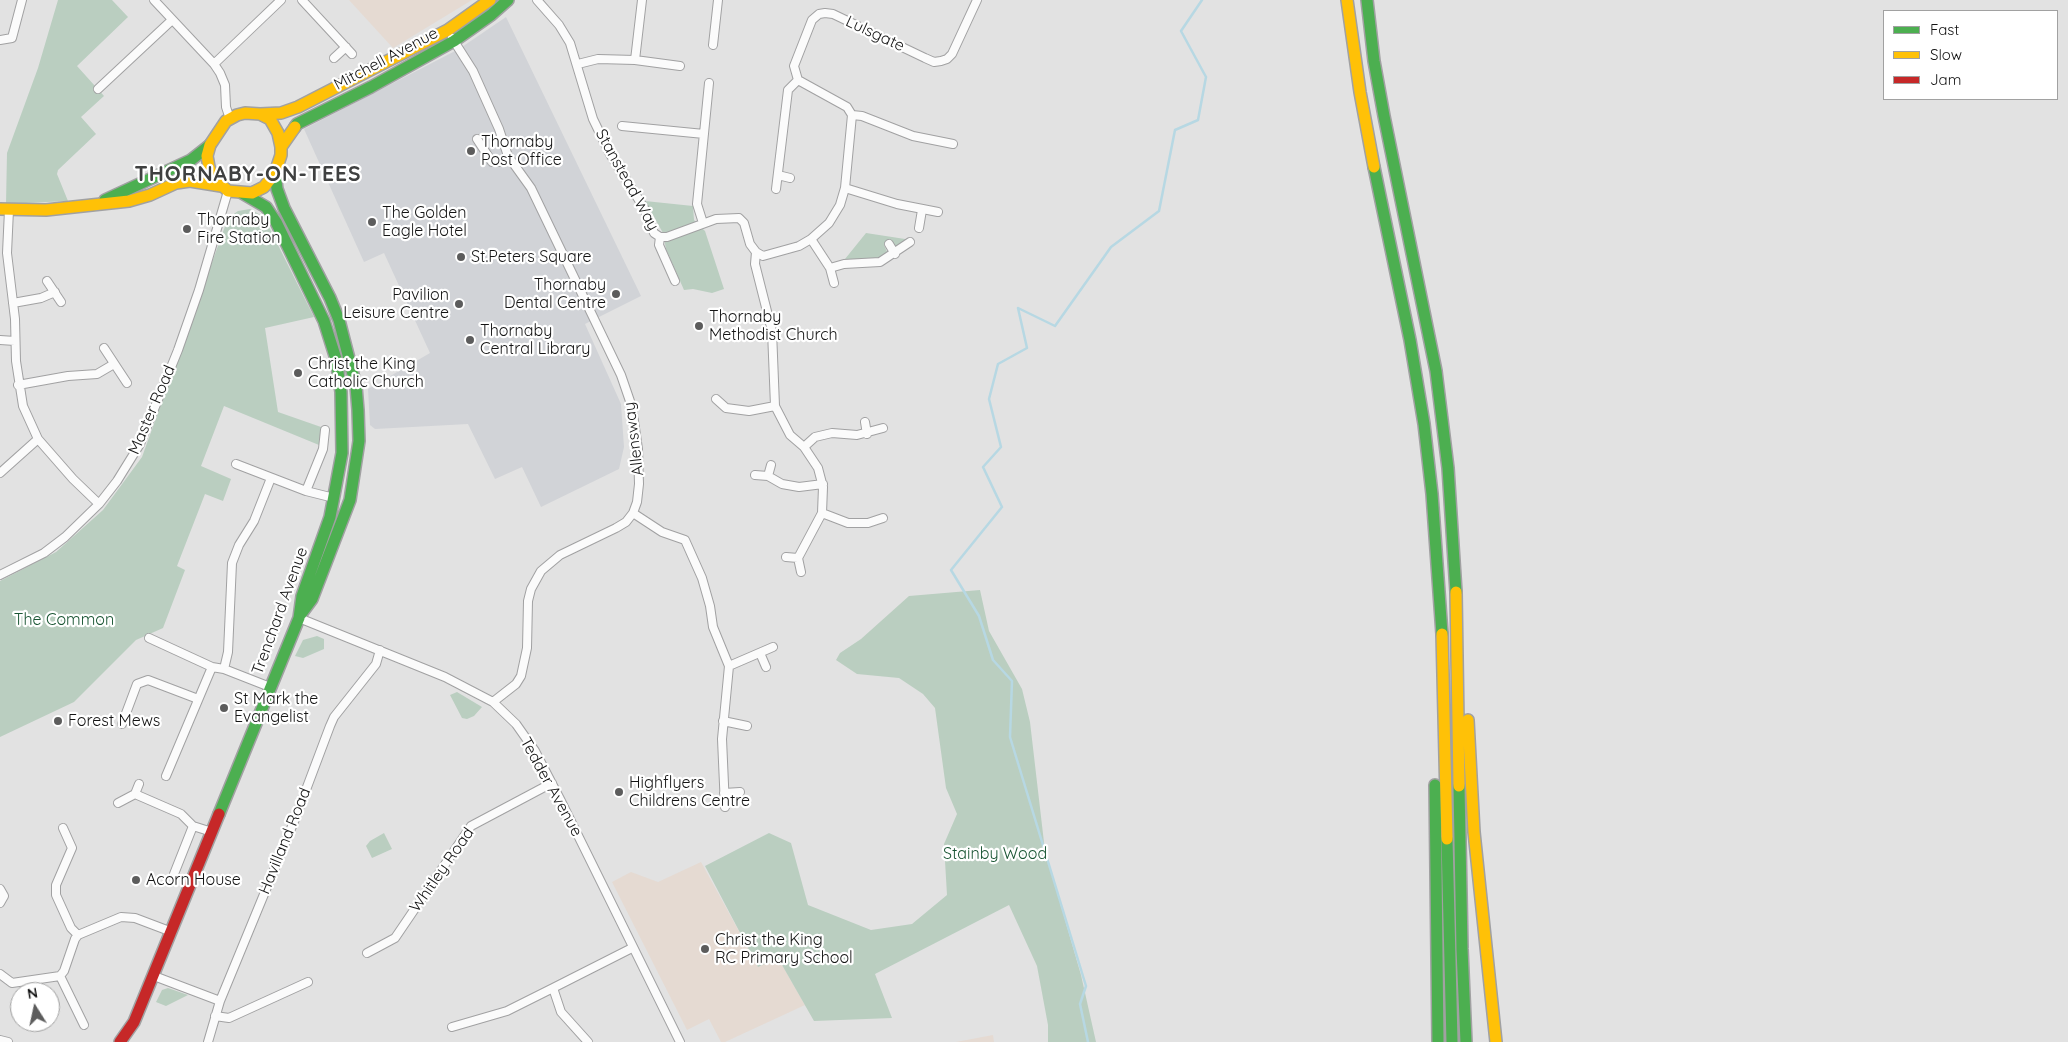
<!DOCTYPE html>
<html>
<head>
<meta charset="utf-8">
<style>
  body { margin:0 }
  #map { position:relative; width:2068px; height:1042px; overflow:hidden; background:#e2e2e2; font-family:Quicksand,sans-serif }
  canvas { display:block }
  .legend { position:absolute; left:1883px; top:10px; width:175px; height:90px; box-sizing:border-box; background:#fff; border:1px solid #a1a1a1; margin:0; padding:6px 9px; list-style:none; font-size:15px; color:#141414 }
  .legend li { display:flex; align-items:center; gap:10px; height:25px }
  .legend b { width:25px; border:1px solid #a1a1a1 }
  .north { position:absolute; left:10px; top:982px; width:50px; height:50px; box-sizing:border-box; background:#fff; border:1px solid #a1a1a1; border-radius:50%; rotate:350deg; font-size:14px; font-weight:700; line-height:20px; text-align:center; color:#141414 }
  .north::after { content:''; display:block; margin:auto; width:18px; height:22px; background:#5c5c5c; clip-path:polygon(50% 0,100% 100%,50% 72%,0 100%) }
</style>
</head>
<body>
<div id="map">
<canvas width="2068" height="1042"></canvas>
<ul class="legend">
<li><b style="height:6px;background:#4caf50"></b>Fast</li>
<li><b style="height:6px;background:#ffc107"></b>Slow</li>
<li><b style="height:6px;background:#c62828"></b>Jam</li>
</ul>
<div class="north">N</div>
</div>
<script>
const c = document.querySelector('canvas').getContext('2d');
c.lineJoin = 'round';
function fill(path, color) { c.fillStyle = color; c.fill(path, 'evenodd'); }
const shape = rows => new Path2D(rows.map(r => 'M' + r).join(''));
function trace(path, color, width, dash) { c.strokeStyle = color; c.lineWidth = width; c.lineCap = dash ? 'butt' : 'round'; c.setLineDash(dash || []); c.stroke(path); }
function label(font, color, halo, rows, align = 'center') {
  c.font = font + ' Quicksand,sans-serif'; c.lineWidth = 4.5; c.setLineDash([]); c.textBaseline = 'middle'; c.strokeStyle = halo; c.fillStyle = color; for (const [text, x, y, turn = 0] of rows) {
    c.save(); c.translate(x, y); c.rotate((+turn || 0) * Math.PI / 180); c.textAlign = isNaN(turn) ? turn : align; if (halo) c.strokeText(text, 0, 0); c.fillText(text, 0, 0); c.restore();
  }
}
const built = shape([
  [506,17,641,296,585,324,621,404,624,447,619,469,541,507,522,467,495,479,468,424,375,429,370,425,368,389,430,353,384,253,364,262,304,129,459,49]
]);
const education = shape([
  [349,0,472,0,393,48],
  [701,862,758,966,778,958,805,1005,725,1042,721,1042,709,1019,687,1030,612,882,631,872,658,882],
  [993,1035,994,1042,956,1042]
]);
const green = shape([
  [58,0,112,0,128,17,77,66,104,96,81,117,96,134,58,170,57,174,68,201,6,204,7,153,38,68],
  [645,201,693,206,694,220,705,231,724,289,712,293,693,289,684,290,666,249,663,233],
  [250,209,264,217,314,317,265,328,278,412,321,427,319,445,224,406,201,466,231,479,223,501,205,494,177,566,185,570,163,628,136,640,74,702,0,737,0,581,56,552,103,510,142,457,228,218,238,211],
  [866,233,905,239,905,243,896,247,890,242,884,245,888,254,884,257,848,261,845,259],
  [980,590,989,631,1022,689,1030,722,1045,851,1081,975,1096,1042,1048,1042,1048,1025,1037,966,1009,905,875,974,892,1018,814,1021,778,958,758,967,705,866,769,833,791,843,808,905,871,930,912,924,947,895,944,844,957,814,946,788,935,708,923,694,899,678,857,674,836,660,840,653,861,639,909,596],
  [317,636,324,639,324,649,303,658,295,656,303,640],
  [457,692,482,707,474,716,467,719,462,718,450,695],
  [384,833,392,849,372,858,366,846,370,841],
  [168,988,188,995,166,1006,156,1002,162,990]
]);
const stream = shape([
  [1088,1042,1080,1004,1086,986,1010,737,1012,681,993,660,979,616,951,570,1002,507,983,467,1001,447,989,399,998,364,1027,348,1018,308,1055,326,1111,247,1159,211,1175,130,1198,120,1206,77,1181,31,1202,0]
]);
const street = shape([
  [154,0,214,64,220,73,225,85,226,107,230,119],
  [302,0,352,54],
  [537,0,559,25,570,43,593,119,610,154,644,208,654,233,660,237],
  [452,38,473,71,499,129,508,156,531,188,621,375,632,407,638,449,639,484,637,502,633,513,626,522,616,528,560,555,541,571,531,589,528,601,527,648,521,676,516,684,493,702],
  [0,40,12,38,22,0],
  [713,45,718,0],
  [334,58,346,47],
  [635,60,642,0],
  [214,64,281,0],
  [578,64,598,59,635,60,680,66],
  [798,80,847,107,852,115,862,116,913,136,953,144],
  [98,89,172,20],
  [622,126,704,134],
  [477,139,492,162,500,162,508,156],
  [778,175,790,178],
  [845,188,897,204,938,212],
  [776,189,788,90,798,80,794,66,812,20,819,14,825,13,833,14,925,58,934,62,941,61,947,59,952,54,977,0],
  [9,210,7,253,15,319,16,361,23,406,38,439,73,479,99,504],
  [703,223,697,204,709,83],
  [919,228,922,210],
  [660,237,667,237,716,219,739,218,744,223,750,244,756,252,763,256,799,246,811,239,829,223,840,205,845,188,852,115],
  [660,237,659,245,675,281],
  [811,239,830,268,844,264,880,262,910,242],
  [889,244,895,254],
  [756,252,755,264,772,331,775,406,790,435,804,447,818,468,823,487,822,513,798,558],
  [830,268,834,283],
  [47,281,61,302],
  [13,303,41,298,55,292],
  [0,340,15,341],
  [104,348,127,383],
  [18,385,68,376,97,374,114,364],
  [716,399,726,408,749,411,775,406],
  [865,422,867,434],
  [804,447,815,437,832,433,857,435,883,428],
  [236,464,306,491,334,498],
  [0,473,38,439],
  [755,475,768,476,782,484,799,487,823,484],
  [768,476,771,465],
  [306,491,323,449,325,430],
  [633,513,662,532,685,540,702,578,710,606,713,627,729,666,722,739,725,807],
  [822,513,848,523,868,523,883,518],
  [786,557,798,558,801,572],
  [0,575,44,553,65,537,99,504,117,481,130,460,140,444,178,350,199,290,228,191],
  [299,618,445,677,493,702,516,724,535,751,560,799,680,1042],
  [149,638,212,667,224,669,270,687],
  [760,653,766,667],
  [729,666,773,647],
  [224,669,228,652,232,563,239,545,254,521,271,478],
  [723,721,747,726],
  [122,724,137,684,148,680,198,699],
  [166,776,212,667],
  [724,793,740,792],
  [135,794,181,814,193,826],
  [118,803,135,794,139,784],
  [63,828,72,848,56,885,56,895,71,928,78,935],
  [174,874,193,826,212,832],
  [0,889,4,896,0,903],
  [367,953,395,938,471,826,552,783],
  [0,974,12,983,60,976,64,971,75,939,78,935,121,917,135,918,172,932],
  [60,976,84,1025],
  [154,976,220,1001],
  [215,1016,229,1018,308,982],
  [452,1027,507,1011,553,988],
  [0,1040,8,1042],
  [208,1042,220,1001,295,819,330,726,334,717,376,664,380,650],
  [588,1042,561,1012,553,988,632,948]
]);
const fast = shape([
  [1367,0,1374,61,1384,116,1436,371,1448,468,1456,592],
  [295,127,297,124,371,87,454,41,491,15,508,0],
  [1374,167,1410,340,1424,424,1432,494,1442,634],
  [275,173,277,189,284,208,330,298,339,320,356,386,358,410,359,441,350,500,312,599,301,614],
  [105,200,191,160,210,145],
  [1435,785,1438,1042],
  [1459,786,1462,949,1466,1042],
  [219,814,299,618,302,596,330,517,342,453,341,392,336,359,324,321,276,222,266,207,242,193],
  [1447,839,1452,1042]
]);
const slow = shape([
  [1347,0,1360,92,1374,167],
  [260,114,281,113,298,107,448,30,490,0],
  [281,147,278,133,270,119,260,114,245,113,237,115,226,121,210,145,207,156,209,167,213,177,228,191,252,193,264,187,275,173,281,155,281,147,295,127],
  [0,209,46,210,129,201,150,195,176,183,190,181,221,186],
  [1456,592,1459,786],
  [1442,634,1447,839],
  [1468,720,1474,832,1496,1042]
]);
const jam = shape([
  [120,1042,134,1022,219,814]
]);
const markers = [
  [471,151,5,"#5c5c5c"],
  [372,222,5,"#5c5c5c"],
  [187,229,5,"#5c5c5c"],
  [461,257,5,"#5c5c5c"],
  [616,294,5,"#5c5c5c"],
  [459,304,5,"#5c5c5c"],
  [699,326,5,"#5c5c5c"],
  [470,340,5,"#5c5c5c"],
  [298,373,5,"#5c5c5c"],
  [224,708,5,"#5c5c5c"],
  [58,721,5,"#5c5c5c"],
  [619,792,5,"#5c5c5c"],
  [136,880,5,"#5c5c5c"],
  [705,949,5,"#5c5c5c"]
];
const streetNames = [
  ["Lulsgate",875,34,25],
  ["Mitchell Avenue",386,59,-28],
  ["Stanstead Way",627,180,61],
  ["Master Road",152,410,-67],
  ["Allensway",634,439,-97],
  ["Trenchard Avenue",280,611,-70],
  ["Tedder Avenue",551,787,61],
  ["Havilland Road",285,841,-68],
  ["Whitley Road",442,870,-55]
];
const poiNames = [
  ["Thornaby",481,142],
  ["Post Office",481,160],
  ["The Golden",382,213],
  ["Eagle Hotel",382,231],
  ["Thornaby",197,220],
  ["Fire Station",197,238],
  ["St.Peters Square",471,257],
  ["Thornaby",606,285,"right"],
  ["Dental Centre",606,303,"right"],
  ["Pavilion",449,295,"right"],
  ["Leisure Centre",449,313,"right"],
  ["Thornaby",709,317],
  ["Methodist Church",709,335],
  ["Thornaby",480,331],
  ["Central Library",480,349],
  ["Christ the King",308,364],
  ["Catholic Church",308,382],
  ["St Mark the",234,699],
  ["Evangelist",234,717],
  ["Forest Mews",68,721],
  ["Highflyers",629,783],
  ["Childrens Centre",629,801],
  ["Acorn House",146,880],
  ["Christ the King",715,940],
  ["RC Primary School",715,958]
];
const parkNames = [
  ["The Common",64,620],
  ["Stainby Wood",995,854]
];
const districtNames = [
  ["THORNABY-ON-TEES",248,175]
];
fill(built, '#d1d3d7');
fill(education, '#e5dad2');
fill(green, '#bacec0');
trace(stream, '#b7d8e3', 2.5);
trace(street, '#a1a1a2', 10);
trace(fast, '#a1a1a2', 14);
trace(slow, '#a1a1a2', 14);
trace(jam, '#a1a1a2', 14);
trace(street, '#fbfbfb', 8);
trace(fast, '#4caf50', 11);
trace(slow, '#ffc107', 11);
trace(jam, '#c62828', 11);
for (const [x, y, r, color] of markers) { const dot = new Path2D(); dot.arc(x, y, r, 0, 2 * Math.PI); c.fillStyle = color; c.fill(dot); trace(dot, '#fff', 2); }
label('16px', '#141414', '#fff', streetNames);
label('16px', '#141414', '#fff', poiNames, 'left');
label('16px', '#195533', '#fff', parkNames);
c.letterSpacing = '1px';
label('bold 21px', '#3f4040', '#fff', districtNames);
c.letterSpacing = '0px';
</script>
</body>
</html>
